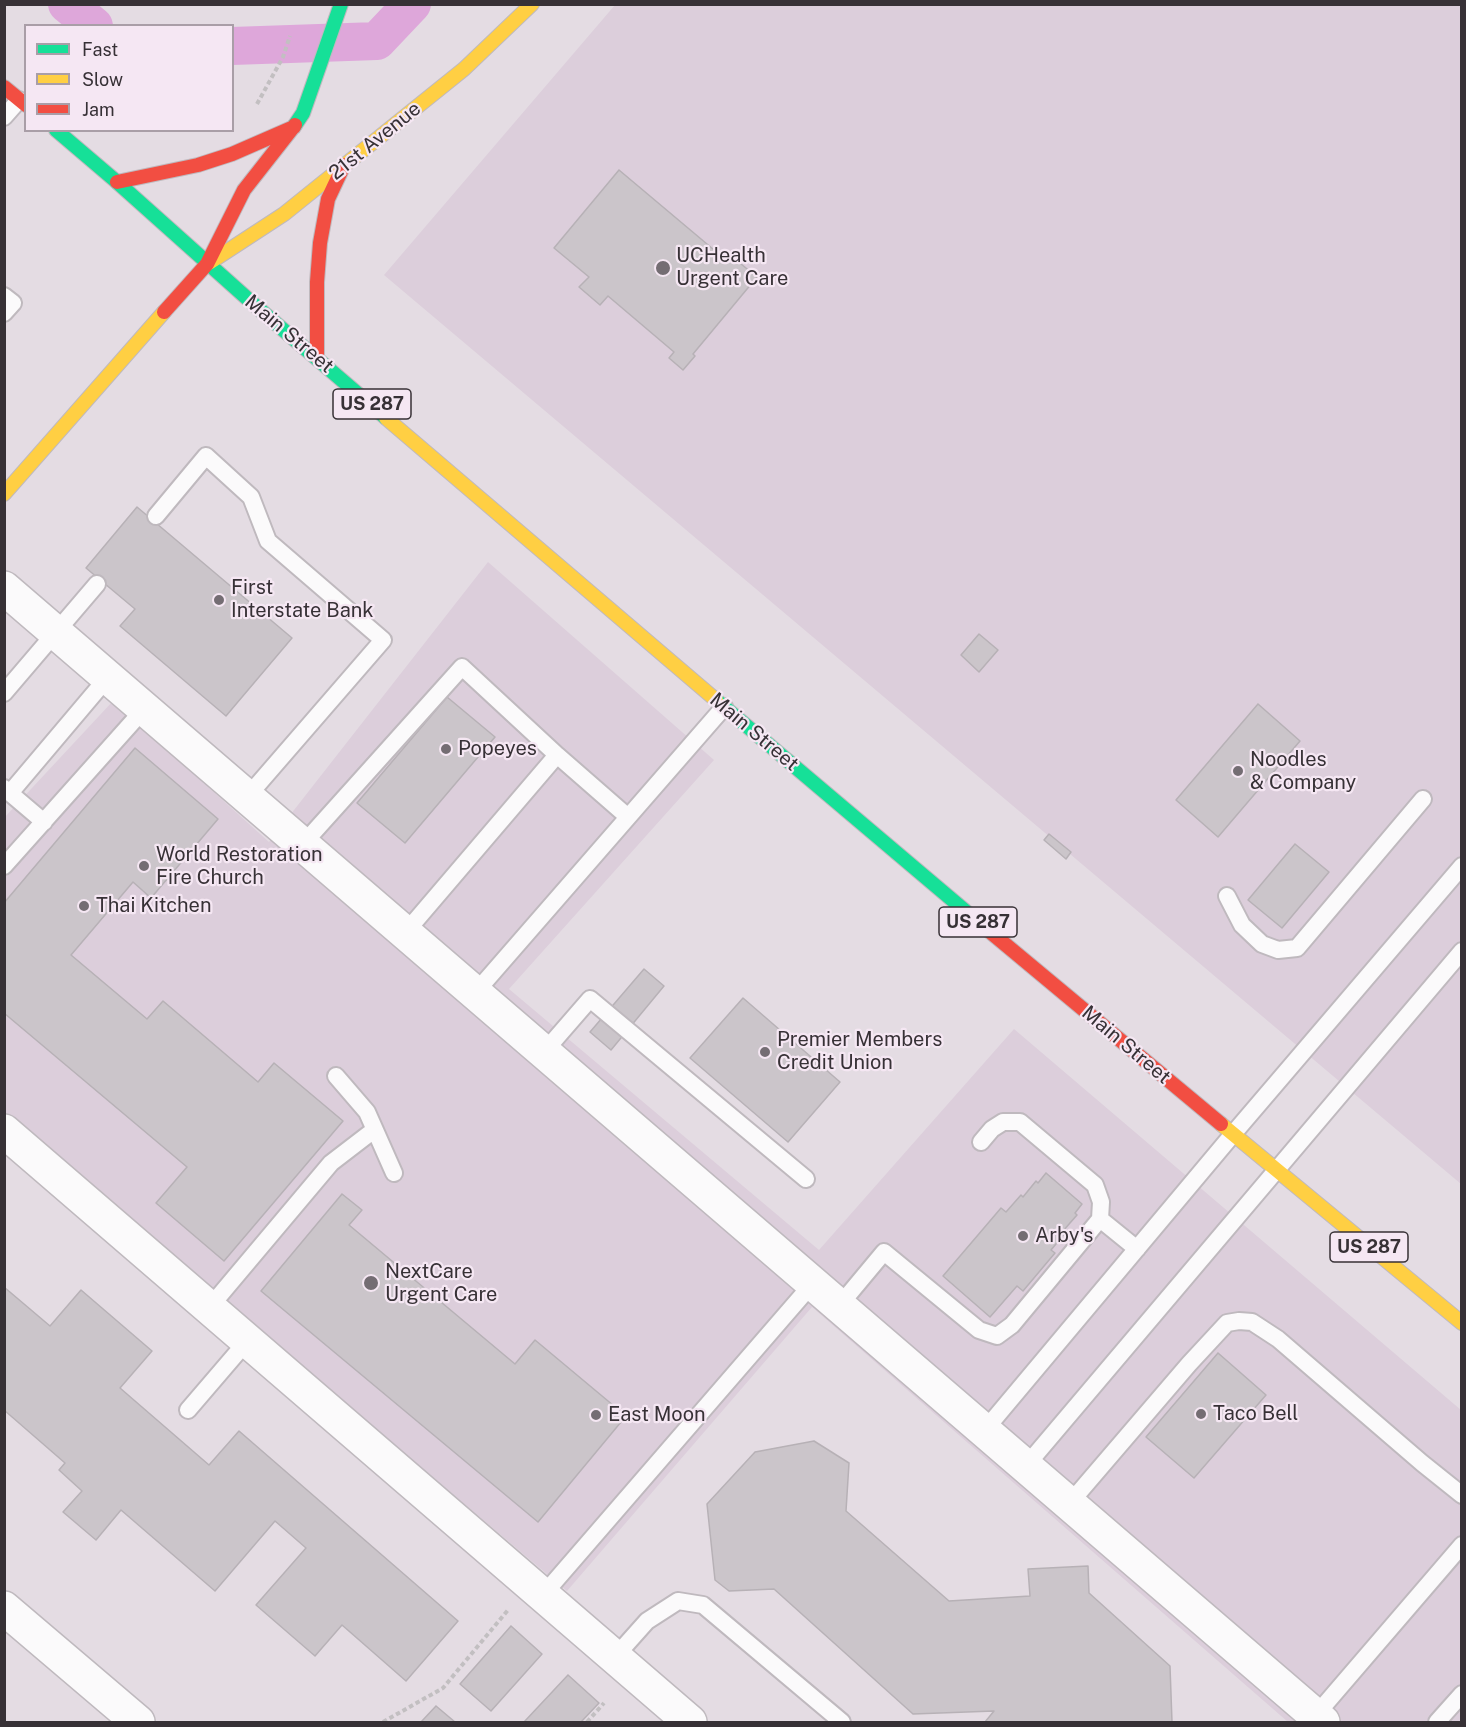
<!DOCTYPE html>
<html>
<head>
<meta charset="utf-8">
<style>
  body { margin:0 }
  #map { position:relative; width:1466px; height:1727px; overflow:hidden; background:#e4dce3; font-family:"Public Sans",sans-serif }
  canvas { display:block }
  .frame { position:absolute; inset:0; border:6px solid #373136; pointer-events:none }
  .legend { position:absolute; left:24px; top:24px; width:210px; height:108px; box-sizing:border-box; background:#f5e7f3; border:2px solid #a99ea7; margin:0; padding:8px 10px; list-style:none; font-size:18px; color:#373136 }
  .legend li { display:flex; align-items:center; gap:12px; height:30px }
  .legend b { width:30px; border:2px solid #a99ea7 }
</style>
</head>
<body>
<div id="map">
<canvas width="1466" height="1727"></canvas>
<div class="frame"></div>
<ul class="legend">
<li><b style="height:8px;background:#16e098"></b>Fast</li>
<li><b style="height:8px;background:#ffcf43"></b>Slow</li>
<li><b style="height:8px;background:#f24e42"></b>Jam</li>
</ul>
</div>
<script>
const c = document.querySelector('canvas').getContext('2d');
c.lineJoin = 'round';
function fill(path, color) { c.fillStyle = color; c.fill(path, 'evenodd'); }
const shape = rows => new Path2D(rows.map(r => 'M' + r).join(''));
function trace(path, color, width, dash) { c.strokeStyle = color; c.lineWidth = width; c.lineCap = dash ? 'butt' : 'round'; c.setLineDash(dash || []); c.stroke(path); }
function label(font, color, halo, rows, align = 'center') {
  c.font = font + ' "Public Sans",sans-serif'; c.lineWidth = 4.5; c.setLineDash([]); c.textBaseline = 'middle'; c.strokeStyle = halo; c.fillStyle = color; for (const [text, x, y, turn = 0] of rows) {
    c.save(); c.translate(x, y); c.rotate((+turn || 0) * Math.PI / 180); c.textAlign = isNaN(turn) ? turn : align; if (halo) c.strokeText(text, 0, 0); c.fillText(text, 0, 0); c.restore();
  }
}
const built = shape([
  [615,5,1461,5,1461,1184,384,275],
  [488,562,714,760,509,989,819,1250,1014,1029,1461,1410,1461,1722,1288,1722,812,1307,567,1591,5,1115,4,818,113,701,269,842]
]);
const canal = shape([
  [67,4,94,26],
  [232,46,377,41,412,4]
]);
const building = shape([
  [619,170,726,260,730,255,757,277,693,354,695,356,683,370,669,358,674,352,608,296,600,305,579,287,589,277,554,248,619,170],
  [137,507,292,638,226,716,120,626,135,609,86,568,137,507],
  [979,634,998,650,979,672,961,655,979,634],
  [447,697,495,737,405,843,357,803,447,697],
  [1258,704,1300,741,1218,837,1176,800,1258,704],
  [135,748,218,819,151,898,133,882,71,955,147,1019,163,1001,258,1082,274,1063,343,1121,224,1261,156,1203,187,1167,4,1013,4,903,135,748],
  [1049,834,1071,852,1066,859,1044,840,1049,834],
  [1295,844,1329,872,1282,928,1248,900,1295,844],
  [644,969,664,986,611,1050,590,1032,644,969],
  [743,998,840,1082,788,1142,690,1058,743,998],
  [1046,1173,1082,1204,1075,1213,1077,1215,1063,1231,1065,1233,1051,1250,1055,1253,1023,1291,1017,1286,990,1317,943,1276,1001,1208,1006,1212,1021,1195,1023,1197,1036,1181,1038,1183,1046,1173],
  [342,1194,362,1210,349,1225,515,1364,535,1340,626,1416,538,1522,261,1291,342,1194],
  [4,1287,50,1326,81,1290,152,1351,120,1388,209,1465,239,1431,458,1621,406,1681,342,1625,315,1656,256,1605,306,1548,275,1521,215,1591,121,1510,96,1540,63,1512,82,1491,59,1470,65,1463,4,1410,4,1287],
  [1218,1353,1266,1395,1194,1478,1146,1437,1218,1353],
  [814,1441,849,1463,846,1511,949,1601,1030,1596,1028,1569,1088,1566,1089,1593,1170,1666,1172,1722,985,1722,994,1711,913,1714,774,1589,729,1591,715,1580,707,1504,755,1452,814,1441],
  [511,1626,542,1654,491,1711,460,1684,511,1626],
  [568,1675,599,1703,581,1722,524,1722,568,1675],
  [436,1706,455,1722,421,1722,436,1706]
]);
const path = shape([
  [257,104,283,57,290,36],
  [383,1722,443,1688,508,1610],
  [587,1722,604,1703]
]);
const lane = shape([
  [4,117,19,100],
  [4,296,13,303,4,313],
  [156,516,206,456,251,497,268,541,383,640,247,797],
  [4,693,97,584],
  [4,788,44,822],
  [10,793,108,677],
  [303,844,462,667,557,755],
  [4,866,145,708],
  [1227,896,1242,925,1262,944,1278,950,1297,948,1423,799],
  [405,933,557,755,628,817],
  [475,993,724,707],
  [544,1052,590,999,806,1179],
  [336,1076,367,1112,394,1173],
  [1100,1219,1137,1249],
  [839,1306,884,1252,979,1330,997,1336,1012,1325,1100,1219,1101,1202,1095,1185,1020,1122,1003,1122,992,1129,981,1142],
  [209,1308,331,1163,374,1130],
  [188,1410,248,1340],
  [984,1431,1233,1134,1462,866],
  [1025,1467,1462,951],
  [1069,1504,1189,1364,1227,1323,1239,1321,1252,1322,1278,1339,1422,1463,1462,1495],
  [543,1595,813,1283],
  [614,1658,647,1621,678,1601,703,1605,842,1722],
  [1315,1716,1462,1545],
  [1437,1722,1462,1694]
]);
const street = shape([
  [4,588,1323,1722],
  [4,1131,690,1722],
  [4,1608,138,1722]
]);
const fast = shape([
  [295,125,303,113,341,4],
  [56,130,117,182,259,309,386,418],
  [716,700,976,920]
]);
const slow = shape([
  [209,263,284,214,464,69,532,4],
  [386,418,716,700],
  [4,494,164,312],
  [1221,1124,1462,1323]
]);
const jam = shape([
  [4,87,26,105],
  [117,182,198,165,232,154,294,127],
  [164,312,207,264,244,190,295,125],
  [317,357,317,282,320,243,328,199,344,165],
  [976,920,1221,1124]
]);
const markers = [
  [663,268,8,"#746d73"],
  [219,600,6,"#746d73"],
  [446,749,6,"#746d73"],
  [1238,771,6,"#746d73"],
  [144,866,6,"#746d73"],
  [84,906,6,"#746d73"],
  [765,1052,6,"#746d73"],
  [1023,1236,6,"#746d73"],
  [371,1283,8,"#746d73"],
  [1201,1414,6,"#746d73"],
  [596,1415,6,"#746d73"]
];
const shields = [
  [372,404,78],
  [978,922,78],
  [1369,1247,78]
];
const shieldNames = [
  ["US 287",372,404],
  ["US 287",978,922],
  ["US 287",1369,1247]
];
const streetNames = [
  ["21st Avenue",375,141,-39],
  ["Main Street",289,334,40],
  ["Main Street",754,732,40],
  ["Main Street",1126,1045,40]
];
const poiNames = [
  ["UCHealth",676,256],
  ["Urgent Care",676,279],
  ["First",231,588],
  ["Interstate Bank",231,611],
  ["Popeyes",458,749],
  ["Noodles",1250,760],
  ["& Company",1250,783],
  ["World Restoration",156,855],
  ["Fire Church",156,878],
  ["Thai Kitchen",96,906],
  ["Premier Members",777,1040],
  ["Credit Union",777,1063],
  ["Arby's",1035,1236],
  ["NextCare",385,1272],
  ["Urgent Care",385,1295],
  ["Taco Bell",1213,1414],
  ["East Moon",608,1415]
];
fill(built, '#dccedb');
trace(canal, '#dea7da', 38);
fill(building, '#cbc5ca');
trace(building, '#b7b1b6', 1.5);
trace(lane, '#bfb9be', 20);
trace(street, '#bfb9be', 36);
trace(fast, '#bfb9be', 16);
trace(slow, '#bfb9be', 16);
trace(jam, '#bfb9be', 16);
trace(path, '#c2bfc1', 4, [4.5, 3]);
trace(lane, '#fbfafb', 16);
trace(street, '#fbfafb', 33);
trace(fast, '#16e098', 14);
trace(slow, '#ffcf43', 14);
trace(jam, '#f24e42', 14);
for (const [x, y, r, color] of markers) { const dot = new Path2D(); dot.arc(x, y, r, 0, 2 * Math.PI); c.fillStyle = color; c.fill(dot); trace(dot, '#f5e7f3', 2); }
for (const [x, y, w] of shields) { const box = new Path2D(); box.roundRect(x - w / 2, y - 15, w, 30, 4.5); c.fillStyle = '#f5e7f3'; c.fill(box); trace(box, '#373136', 1.5); }
label('bold 18px', '#373136', null, shieldNames);
label('20px', '#373136', '#f5e7f3', streetNames);
label('20px', '#373136', '#f5e7f3', poiNames, 'left');
</script>
</body>
</html>
